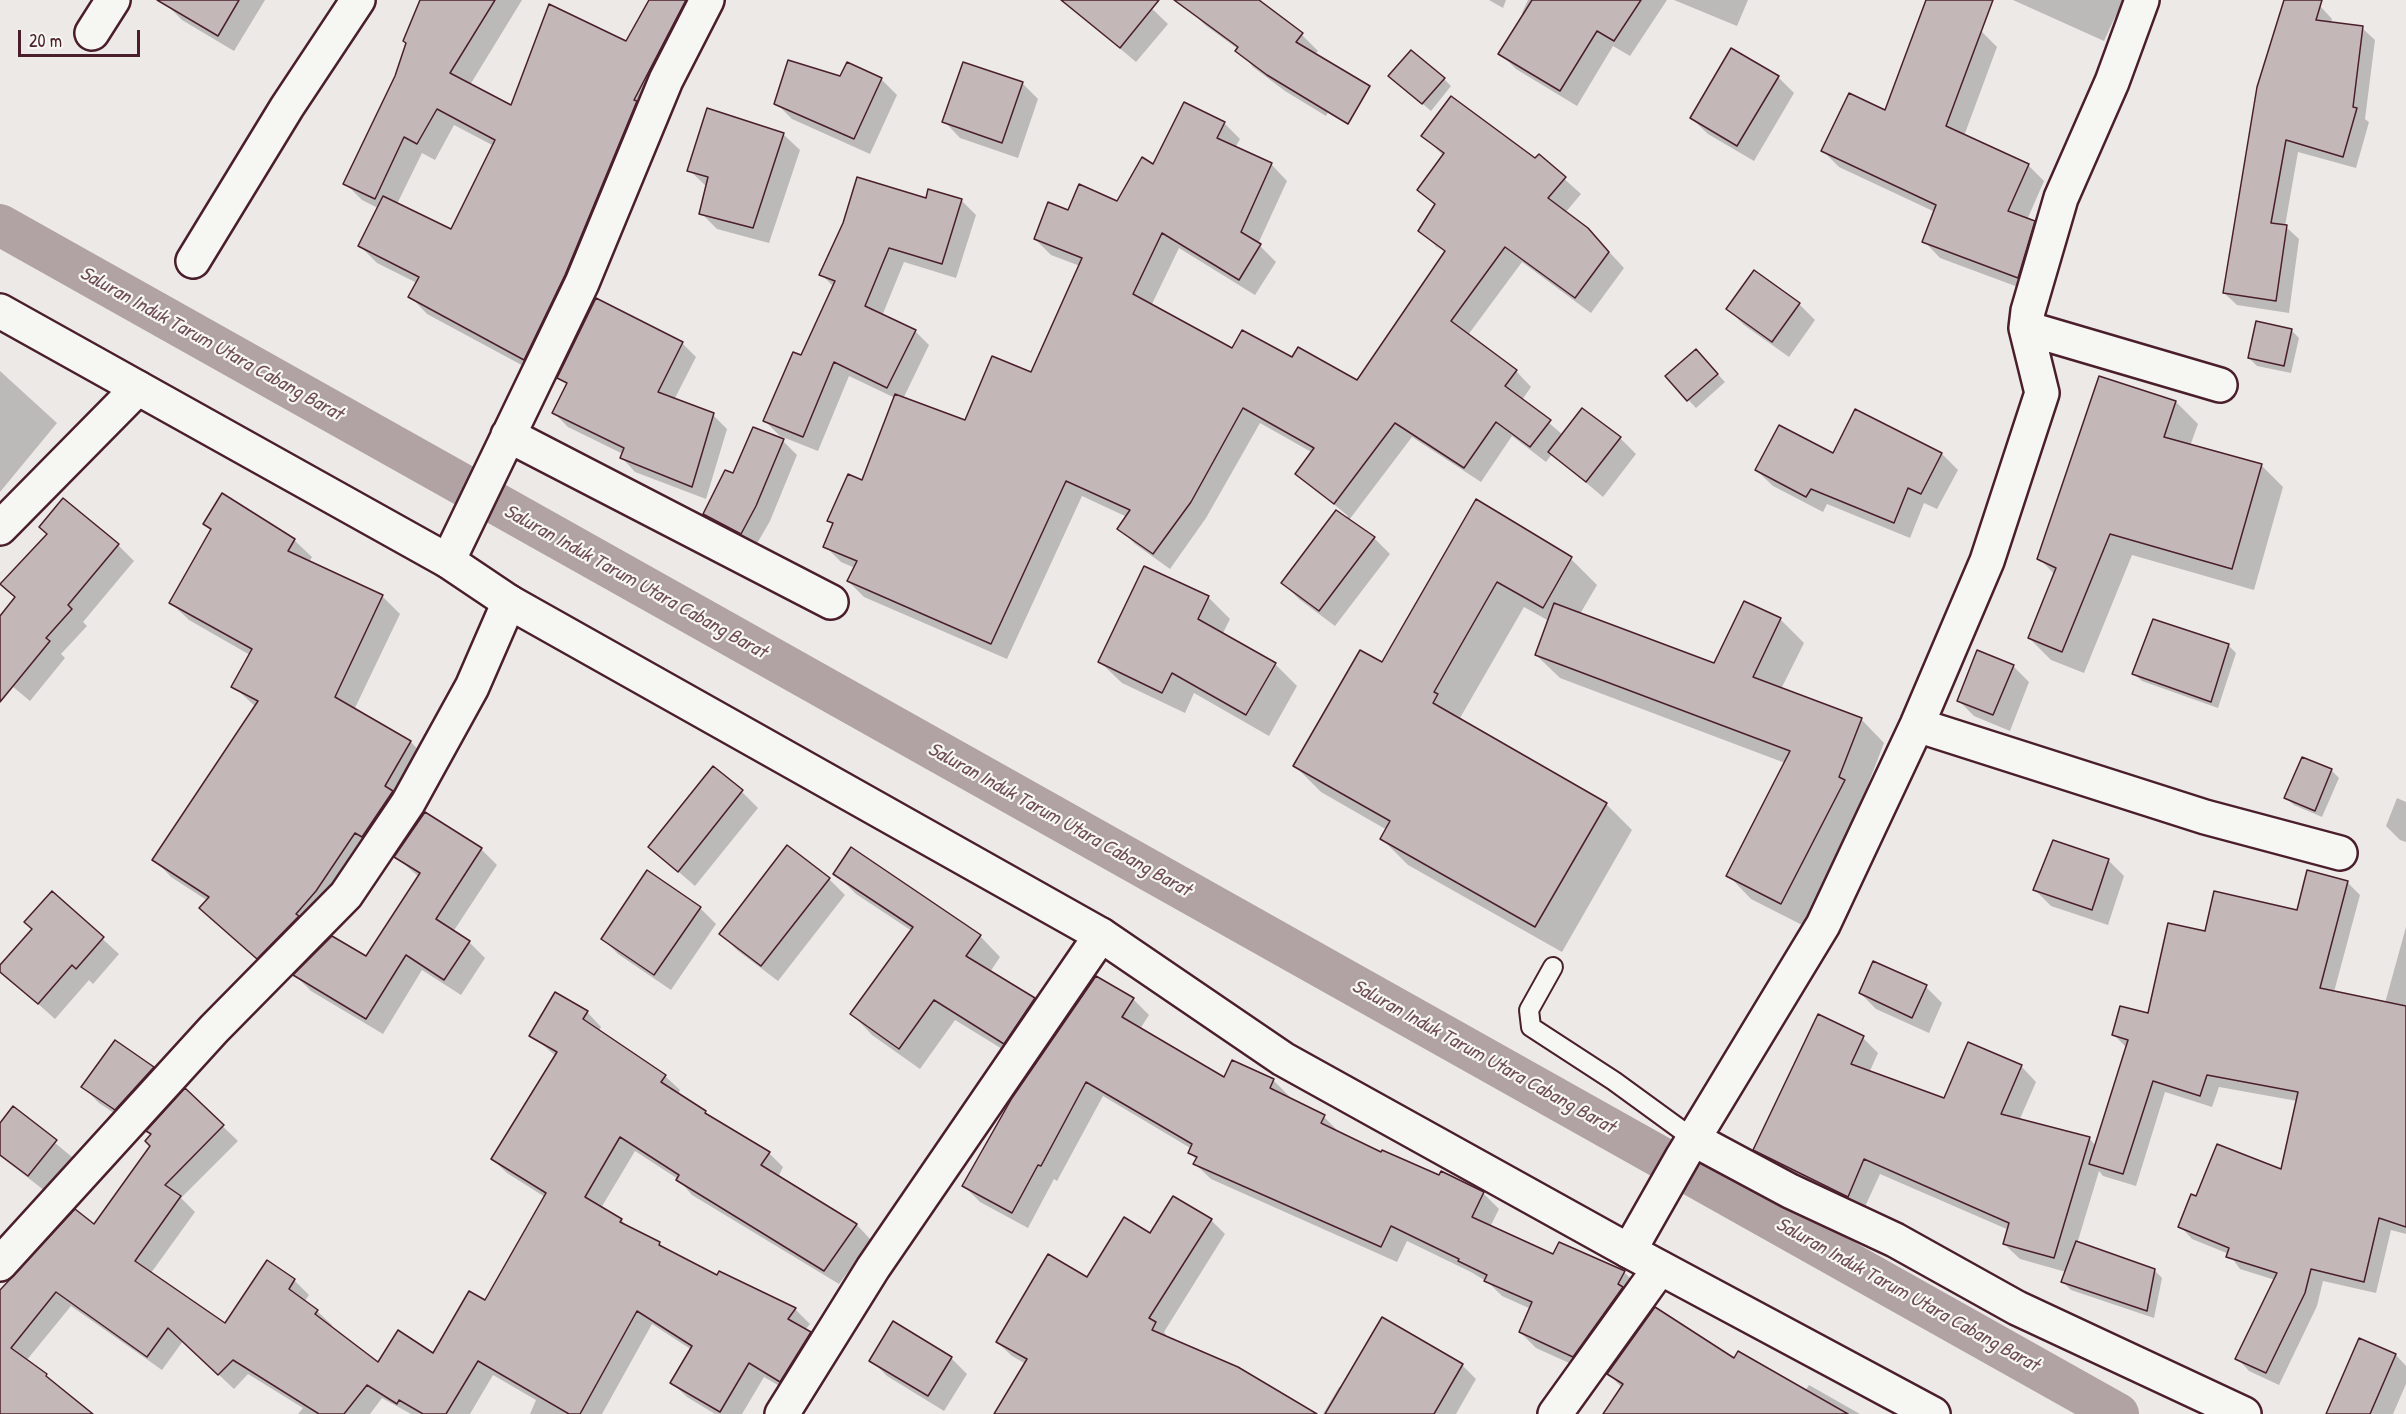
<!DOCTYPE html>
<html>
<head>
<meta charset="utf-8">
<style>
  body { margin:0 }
  #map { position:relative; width:2406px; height:1414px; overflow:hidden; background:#ece9e6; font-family:"Patrick Hand",sans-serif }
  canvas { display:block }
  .scale { position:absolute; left:18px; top:30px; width:122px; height:27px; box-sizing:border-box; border:3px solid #4a1f2b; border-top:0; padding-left:8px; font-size:18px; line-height:21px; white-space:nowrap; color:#4a1f2b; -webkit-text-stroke:4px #f6f6f2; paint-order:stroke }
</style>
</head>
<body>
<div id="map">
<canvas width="2406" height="1414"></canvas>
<div class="scale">20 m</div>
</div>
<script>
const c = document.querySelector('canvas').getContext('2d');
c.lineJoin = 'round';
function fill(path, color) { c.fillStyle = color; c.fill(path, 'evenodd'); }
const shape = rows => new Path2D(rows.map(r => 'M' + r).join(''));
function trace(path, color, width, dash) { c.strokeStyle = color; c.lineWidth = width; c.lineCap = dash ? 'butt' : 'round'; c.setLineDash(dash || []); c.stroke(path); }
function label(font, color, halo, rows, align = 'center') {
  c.font = font + ' "Patrick Hand",sans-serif'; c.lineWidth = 4.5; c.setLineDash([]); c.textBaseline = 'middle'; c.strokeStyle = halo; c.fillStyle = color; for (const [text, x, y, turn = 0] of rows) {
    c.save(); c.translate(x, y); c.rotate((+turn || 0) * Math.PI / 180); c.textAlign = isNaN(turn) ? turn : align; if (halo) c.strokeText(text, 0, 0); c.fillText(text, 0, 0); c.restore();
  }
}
const shadow = shape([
  [168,0,265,0,234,51,182,20,166,4],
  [431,0,522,0,470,85,512,107,627,43,650,0,721,0,542,376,427,314,410,296,417,283,377,263,360,246,378,208,362,200,345,183],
  [454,125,494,146,452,231,397,204,422,153,435,160],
  [1077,0,1143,0,1168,24,1136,62,1071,7],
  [1195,0,1253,0,1302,35,1318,51,1315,54,1345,79,1326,116,1285,91,1253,67,1238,49,1205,25,1189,9],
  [1489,0,1506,0,1503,8],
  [1528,0,1667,0,1630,56,1613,46,1577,106,1516,69,1500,53,1524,15,1522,13],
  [1674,0,1748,0,1737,26],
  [2013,0,2123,0,2104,41],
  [2286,0,2301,0,2320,6,2332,19,2331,23,2362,28,2375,40,2365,119,2369,122,2356,168,2298,152,2285,226,2299,239,2289,313,2237,305,2224,293],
  [1981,31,1997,47,1964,136,2028,165,2044,181,2027,220,2034,222,2050,239,2034,293,1940,258,1924,241,1935,212,1839,167,1823,151,1886,112],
  [1390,76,1444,79,1451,86,1431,111],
  [1778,77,1794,93,1754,161,1708,134,1691,118],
  [841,78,881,79,897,95,870,154,792,119,776,103],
  [1022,83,1038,99,1018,158,960,138,944,121],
  [1224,123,1240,139,1235,148,1272,165,1287,181,1258,244,1276,262,1255,295,1179,248,1151,306,1232,350,1293,359,1357,382,1445,254,1420,231,1436,206,1419,190,1444,156,1423,136,1536,160,1539,156,1581,194,1565,213,1588,229,1624,268,1591,313,1522,262,1468,335,1516,371,1531,387,1522,400,1563,435,1620,438,1636,454,1603,497,1552,454,1546,462,1512,436,1481,482,1412,437,1349,520,1374,538,1390,554,1335,626,1299,599,1283,583,1348,516,1297,473,1313,453,1260,423,1206,518,1170,569,1135,544,1119,528,1127,517,1082,496,1007,659,864,597,848,581,855,568,841,562,825,546,834,525,829,520,863,482,895,398,849,376,818,451,780,436,765,421,802,357,834,287,821,274,927,200,961,200,976,215,956,278,904,262,882,316,915,331,929,345,903,399,966,422,1031,374,1080,266,1051,255,1035,239,1069,212,1118,203,1153,166],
  [1435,242,1452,254,1450,257,1435,246],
  [783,134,800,150,769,243,717,229,701,213,707,187,689,170],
  [1799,304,1815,320,1789,357,1744,325,1728,309],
  [2291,330,2299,338,2291,373,2257,366,2249,358],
  [682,343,696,357,674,400,713,415,727,429,706,499,635,472,622,458,623,454,568,427,554,413,568,386,559,377],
  [1704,359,1725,382,1696,408,1667,377],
  [0,371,57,423,0,492],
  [2176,402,2198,424,2190,446,2262,466,2283,487,2254,590,2132,555,2084,673,2051,660,2029,638,2055,575,2039,558],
  [1856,411,1942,454,1958,470,1937,509,1924,503,1910,538,1827,504,1823,512,1773,486,1756,470,1833,455],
  [754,429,783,441,797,455,770,521,755,547,718,528,704,514,734,475],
  [1477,501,1571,559,1597,585,1580,614,1715,665,1745,603,1781,620,1804,643,1781,689,1861,719,1884,743,1862,800,1867,804,1804,926,1751,899,1728,875,1785,763,1560,678,1536,655,1549,621,1524,607,1460,718,1606,804,1632,830,1562,952,1408,865,1382,839,1387,830,1321,792,1295,766,1382,664],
  [205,524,294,540,312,557,309,562,382,596,400,614,354,710,411,742,428,760,275,975,201,908,208,901,171,877,154,859,256,707,233,686,250,655,189,620,171,603,212,531],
  [118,545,134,561,83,622,87,626,61,654,65,658,30,701,0,676,0,618],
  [1208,597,1230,619,1222,635,1275,664,1297,686,1269,736,1194,693,1185,713,1122,683,1100,662],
  [2228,645,2236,653,2218,708,2142,681,2134,674],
  [2013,666,2029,682,2010,731,1974,716,1958,700],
  [2331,770,2339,778,2322,817,2294,805,2286,798],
  [742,792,758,808,695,886,650,847],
  [2397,798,2406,802,2406,842,2400,840,2386,826],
  [481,849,497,865,453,932,469,942,485,958,461,995,422,970,383,1034,311,991,295,975,366,958,419,877,396,857],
  [2108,860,2124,876,2108,925,2051,906,2035,890],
  [647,872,700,908,716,924,671,990,618,954,602,938],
  [835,873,980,936,1000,957,990,972,1034,999,1055,1020,1025,1063,955,1020,920,1069,872,1035,852,1014,912,931,856,894],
  [829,879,845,895,778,981,737,950,721,934],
  [2347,882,2360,895,2334,992,2385,1003,2406,927,2406,1234,2391,1230,2376,1293,2323,1281,2317,1306,2279,1385,2249,1371,2237,1358,2275,1280,2240,1269,2229,1254,2192,1239,2180,1226,2197,1198,2282,1171,2297,1101,2219,1087,2212,1107,2165,1092,2136,1186,2103,1176,2099,1171,2077,1244,2154,1270,2162,1278,2154,1318,2071,1290,2063,1282,2066,1272,2020,1259,2004,1244,2009,1230,1880,1174,1863,1211,1770,1165,1755,1149,1863,1038,1878,1053,1869,1073,1945,1100,2021,1066,2036,1082,2019,1121,2089,1138,2096,1146,2126,1047,2114,1035,2149,1015,2206,933,2298,912],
  [52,893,119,954,93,984,89,980,55,1019,0,970,0,967,33,929],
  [1926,987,1942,1003,1929,1033,1876,1009,1860,993],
  [1133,999,1149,1015,1140,1029,1224,1079,1273,1080,1289,1096,1288,1099,1324,1117,1340,1133,1381,1154,1440,1177,1442,1173,1483,1193,1499,1209,1490,1227,1554,1256,1624,1272,1640,1288,1589,1372,1536,1348,1520,1332,1531,1309,1502,1296,1489,1283,1471,1272,1407,1241,1397,1262,1211,1179,1195,1164,1197,1160,1190,1153,1192,1149,1103,1096,1057,1181,1054,1179,1028,1228,980,1202,964,1186],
  [587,1012,601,1027,599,1031,665,1076,680,1090,678,1094,713,1119,769,1153,783,1167,778,1177,857,1225,871,1240,839,1284,692,1195,678,1179,635,1151,601,1208,621,1220,631,1229,659,1243,667,1251,718,1277,720,1273,795,1309,810,1324,805,1330,825,1348,795,1395,764,1377,742,1414,715,1414,687,1397,672,1383,692,1350,652,1324,602,1414,530,1414,536,1400,493,1375,470,1414,411,1414,382,1398,370,1414,298,1414,303,1408,248,1374,234,1389,183,1341,162,1370,71,1306,26,1361,90,1414,0,1414,0,1292,94,1226,152,1146,185,1090,238,1141,181,1198,195,1212,151,1273,226,1325,268,1262,294,1280,309,1295,304,1302,317,1311,332,1325,330,1328,378,1365,434,1355,485,1302,545,1197,507,1173,492,1159,556,1056,531,1035],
  [115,1042,153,1068,169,1084,132,1125,99,1103,83,1087],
  [13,1108,72,1157,45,1191,0,1156,0,1126],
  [1211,1220,1225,1234,1164,1332,1168,1338,1314,1414,996,1414,1026,1364,1012,1356,997,1342,1150,1235],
  [2360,1340,2396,1355,2406,1366,2406,1384,2393,1414,2327,1414],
  [951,1358,967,1374,944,1411,887,1376,871,1360],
  [1734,1360,1805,1391,1809,1385,1860,1414,1605,1414,1622,1388,1609,1374],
  [1462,1365,1476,1379,1456,1414,1323,1414,1339,1387]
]);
const canal = shape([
  [0,225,2118,1414]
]);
const building = shape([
  [157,0,239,0,218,36,157,0],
  [420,0,495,0,450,73,511,105,549,4,626,41,649,0,686,0,634,100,637,101,565,275,524,360,408,297,419,277,358,246,383,196,451,229,495,140,437,109,417,144,404,137,375,199,343,184,395,76,406,43,403,41,420,0],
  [1061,0,1159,0,1120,48,1061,0],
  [1174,0,1259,0,1303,33,1296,42,1370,86,1348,124,1267,75,1235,51,1238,47,1174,0],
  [1532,0,1641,0,1614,41,1597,31,1560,91,1498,54,1532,0],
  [1926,0,1993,0,1946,126,2029,164,2008,211,2035,221,2018,278,1922,242,1936,205,1821,151,1849,93,1885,110,1926,0],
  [2284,0,2322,0,2316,20,2363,26,2353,107,2357,108,2343,157,2286,140,2271,223,2287,225,2276,301,2223,293,2257,87,2284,0],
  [1731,48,1779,76,1737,146,1690,118,1731,48],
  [1411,50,1445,78,1422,104,1388,76,1411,50],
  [788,60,840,76,847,62,882,78,854,139,774,104,788,60],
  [963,62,1023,82,1002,143,942,122,963,62],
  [1451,96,1535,158,1539,154,1566,177,1548,198,1588,228,1609,252,1575,298,1505,247,1451,321,1517,370,1505,386,1551,420,1530,447,1496,422,1464,468,1395,423,1334,504,1295,474,1314,448,1243,408,1191,502,1153,554,1117,529,1130,510,1066,481,991,644,847,581,857,561,823,547,833,523,827,521,848,474,862,480,895,394,965,420,992,356,1031,372,1082,258,1034,239,1048,202,1068,210,1079,184,1117,201,1142,157,1153,164,1184,102,1225,122,1217,138,1272,163,1241,232,1261,244,1239,280,1162,233,1133,294,1232,348,1242,330,1292,357,1298,347,1357,380,1445,251,1418,231,1435,204,1417,190,1444,153,1421,136,1451,96],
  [707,108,784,133,753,228,699,214,708,177,687,171,707,108],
  [857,177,926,198,928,189,962,199,942,264,889,248,865,306,916,330,887,388,834,362,803,437,763,421,793,352,801,355,835,281,819,275,843,223,857,177],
  [1754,270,1800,303,1772,342,1726,309,1754,270],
  [596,298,683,342,658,392,714,413,692,487,620,458,624,448,552,413,567,383,557,378,596,298],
  [2256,321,2292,329,2284,366,2248,358,2256,321],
  [1696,349,1718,374,1687,401,1665,376,1696,349],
  [2099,376,2176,401,2164,437,2262,464,2232,569,2110,534,2062,652,2028,638,2056,568,2037,559,2099,376],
  [1582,408,1621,437,1586,482,1548,452,1582,408],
  [1855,409,1942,453,1921,494,1908,488,1894,523,1811,489,1806,497,1755,470,1779,425,1833,453,1855,409],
  [753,427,784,439,756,506,741,534,703,514,725,470,733,473,753,427],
  [222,493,295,539,288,551,383,595,335,697,411,741,385,786,393,791,362,837,355,833,316,891,296,914,299,916,257,959,199,908,209,897,152,860,258,701,231,687,252,649,169,603,211,529,203,524,222,493],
  [63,498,119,544,68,605,72,609,46,638,50,641,0,702,0,616,15,597,0,584,47,534,39,527,63,498],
  [1476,499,1572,557,1543,608,1497,582,1434,692,1438,694,1433,703,1607,803,1535,927,1380,839,1390,821,1293,766,1360,650,1382,662,1476,499],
  [1336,510,1375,537,1319,611,1281,583,1336,510],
  [1144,566,1209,596,1198,619,1276,663,1246,715,1172,673,1162,693,1098,662,1144,566],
  [1744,601,1781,618,1753,677,1862,718,1839,777,1845,780,1781,904,1726,876,1790,751,1535,655,1554,603,1714,663,1744,601],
  [2153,619,2229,644,2211,702,2132,674,2153,619],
  [1977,650,2014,665,1993,715,1957,701,1977,650],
  [2302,757,2332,769,2315,811,2284,798,2302,757],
  [713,766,743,790,678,872,648,847,713,766],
  [425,812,482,848,436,919,470,941,444,980,406,955,366,1019,293,975,332,936,366,956,420,873,394,857,425,812],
  [2053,840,2109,859,2092,910,2033,890,2053,840],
  [787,845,830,878,761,966,719,934,787,845],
  [851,847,981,935,966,956,1035,998,1004,1044,934,1000,899,1049,850,1014,913,927,833,874,851,847],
  [647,870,701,907,654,975,601,939,647,870],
  [2307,870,2348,881,2320,988,2406,1006,2406,1227,2379,1218,2364,1282,2311,1269,2305,1293,2266,1373,2235,1359,2277,1273,2226,1257,2229,1248,2178,1227,2191,1194,2196,1196,2217,1144,2281,1169,2298,1092,2207,1075,2200,1096,2153,1081,2123,1174,2089,1164,2128,1040,2112,1035,2120,1006,2148,1013,2168,923,2205,931,2214,891,2297,910,2307,870],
  [52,891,104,937,76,969,72,965,38,1004,0,972,0,965,32,929,24,922,52,891],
  [1873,961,1927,985,1912,1018,1859,993,1873,961],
  [1096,976,1134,998,1122,1017,1224,1077,1232,1060,1274,1079,1270,1088,1325,1115,1321,1123,1381,1152,1382,1150,1439,1175,1441,1171,1484,1192,1472,1217,1553,1254,1559,1242,1625,1271,1618,1284,1623,1287,1573,1357,1519,1332,1532,1302,1484,1281,1487,1275,1458,1261,1459,1259,1391,1226,1381,1247,1193,1164,1197,1157,1188,1153,1192,1144,1086,1082,1041,1166,1038,1165,1012,1213,962,1186,1012,1098,1096,976],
  [555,992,588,1011,583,1019,666,1075,661,1082,706,1111,705,1113,770,1152,761,1165,857,1224,824,1271,676,1180,679,1175,620,1137,585,1197,622,1219,620,1222,660,1242,659,1245,717,1275,719,1271,796,1308,788,1319,811,1332,780,1382,749,1363,720,1412,670,1383,692,1346,637,1311,580,1414,569,1414,478,1361,446,1414,423,1414,399,1400,397,1404,367,1385,344,1414,319,1414,233,1360,218,1375,168,1328,147,1357,56,1292,11,1348,47,1374,46,1376,93,1414,0,1414,0,1290,75,1209,94,1224,150,1146,145,1141,151,1134,146,1131,185,1088,224,1125,165,1185,181,1196,135,1261,225,1323,267,1260,295,1279,289,1289,318,1310,315,1314,378,1362,398,1330,433,1353,469,1291,485,1300,546,1193,491,1159,557,1052,529,1036,555,992],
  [1818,1014,1864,1036,1851,1064,1944,1098,1968,1042,2022,1065,2001,1114,2090,1137,2054,1258,2003,1244,2009,1223,1864,1159,1848,1197,1753,1150,1818,1014],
  [115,1040,154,1067,115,1110,81,1087,115,1040],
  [13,1106,57,1140,28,1176,0,1155,0,1123,13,1106],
  [1173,1196,1212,1219,1149,1318,1156,1322,1152,1330,1238,1367,1317,1414,994,1414,1027,1359,996,1342,1048,1254,1087,1277,1124,1217,1150,1233,1173,1196],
  [2076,1241,2155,1269,2147,1311,2061,1282,2076,1241],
  [1655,1307,1734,1358,1738,1351,1848,1414,1603,1414,1623,1384,1607,1374,1655,1307],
  [1382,1317,1463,1364,1434,1414,1325,1414,1382,1317],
  [893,1321,952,1357,928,1396,869,1361,893,1321],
  [2359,1338,2396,1354,2370,1414,2326,1414,2359,1338]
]);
const service = shape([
  [1553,967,1529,1010,1531,1027,1614,1081,1695,1140]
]);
const minor = shape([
  [92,33,113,0],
  [193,261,287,107,358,0],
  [2026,328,2220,385],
  [508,435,831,602],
  [0,528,138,388],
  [448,561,582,283,666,80,707,0],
  [1917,725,2205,817,2340,853],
  [1695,1140,1790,1191,1895,1240,2017,1308,2244,1414],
  [1629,1251,1683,1156,1823,925,1917,725,1987,561,2042,393,2026,328,2028,311,2061,198,2112,82,2142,0],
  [0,1264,214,1029,346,895,408,803,472,687,509,602],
  [782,1414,873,1268,1101,935],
  [1555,1414,1660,1268]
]);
const primary = shape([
  [0,311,448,561,509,602,1101,935,1283,1059,1629,1251,1933,1414]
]);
const waterNames = [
  ["Saluran Induk Tarum Utara Cabang Barat",211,344,29],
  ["Saluran Induk Tarum Utara Cabang Barat",635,582,29],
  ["Saluran Induk Tarum Utara Cabang Barat",1059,820,29],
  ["Saluran Induk Tarum Utara Cabang Barat",1483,1057,29],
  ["Saluran Induk Tarum Utara Cabang Barat",1907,1295,29]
];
fill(shadow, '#0003');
trace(canal, '#b1a2a3', 42);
fill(building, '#c4b7b7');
trace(building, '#4a1f2b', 1.5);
trace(service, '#4a1f2b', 22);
trace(minor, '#4a1f2b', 38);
trace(primary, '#4a1f2b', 38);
trace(service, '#f6f6f2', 18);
trace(minor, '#f6f6f2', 33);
trace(primary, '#f6f6f2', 33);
label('italic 20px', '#6e4d55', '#f6f6f2', waterNames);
</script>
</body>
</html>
